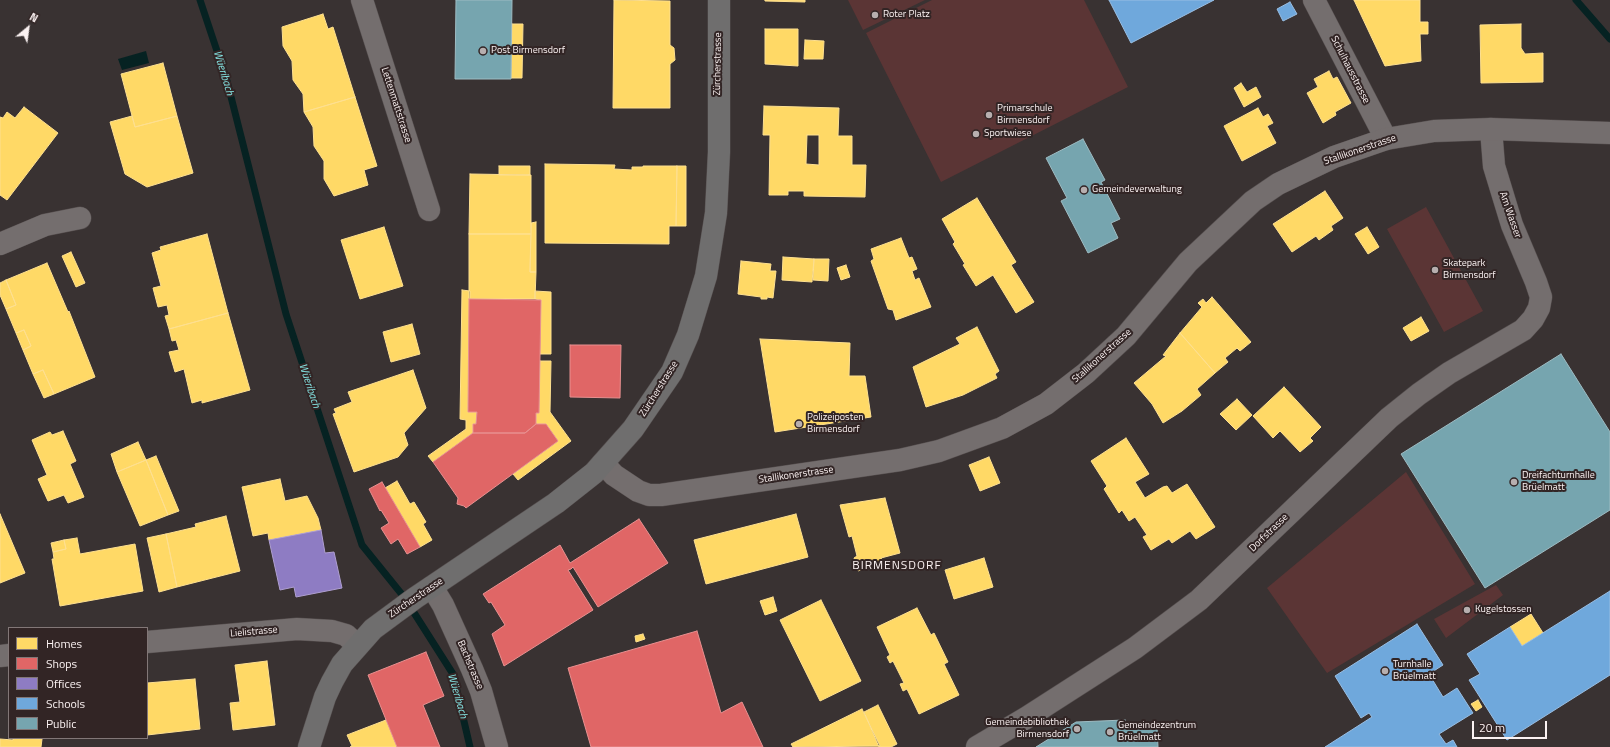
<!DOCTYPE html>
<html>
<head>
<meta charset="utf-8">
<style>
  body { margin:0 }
  #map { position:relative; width:1610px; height:747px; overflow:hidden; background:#393232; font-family:"Titillium Web",sans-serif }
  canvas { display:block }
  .legend { position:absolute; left:8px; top:627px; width:140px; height:112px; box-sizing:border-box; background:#322525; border:1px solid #827777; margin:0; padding:5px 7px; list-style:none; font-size:12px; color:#fbf2f2 }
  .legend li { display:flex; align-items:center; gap:8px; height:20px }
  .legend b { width:20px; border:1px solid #827777 }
  .north { position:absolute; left:8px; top:8px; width:40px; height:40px; -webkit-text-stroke:3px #322525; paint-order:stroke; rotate:29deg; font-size:11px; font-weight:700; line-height:16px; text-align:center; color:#fbf2f2 }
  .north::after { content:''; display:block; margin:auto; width:14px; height:18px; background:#fbf2f2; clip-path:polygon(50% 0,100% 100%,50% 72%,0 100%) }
  .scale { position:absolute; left:1472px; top:721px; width:75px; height:18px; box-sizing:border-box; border:2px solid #fbf2f2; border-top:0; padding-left:5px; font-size:12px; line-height:14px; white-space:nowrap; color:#fbf2f2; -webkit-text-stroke:3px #322525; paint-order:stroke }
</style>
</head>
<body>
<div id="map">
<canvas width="1610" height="747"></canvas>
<ul class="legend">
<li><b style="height:11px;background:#ffd966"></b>Homes</li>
<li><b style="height:11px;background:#e06666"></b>Shops</li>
<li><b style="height:11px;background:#8e7cc3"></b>Offices</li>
<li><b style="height:11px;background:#6fa8dc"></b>Schools</li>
<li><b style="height:11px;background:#76a5af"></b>Public</li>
</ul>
<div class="north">N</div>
<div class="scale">20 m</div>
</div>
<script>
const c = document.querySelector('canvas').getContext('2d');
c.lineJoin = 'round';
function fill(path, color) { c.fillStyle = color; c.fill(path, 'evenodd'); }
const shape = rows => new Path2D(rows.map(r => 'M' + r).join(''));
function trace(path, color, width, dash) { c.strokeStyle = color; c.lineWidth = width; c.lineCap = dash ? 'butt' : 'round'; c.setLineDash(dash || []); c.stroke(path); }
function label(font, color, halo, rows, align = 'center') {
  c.font = font + ' "Titillium Web",sans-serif'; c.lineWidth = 4; c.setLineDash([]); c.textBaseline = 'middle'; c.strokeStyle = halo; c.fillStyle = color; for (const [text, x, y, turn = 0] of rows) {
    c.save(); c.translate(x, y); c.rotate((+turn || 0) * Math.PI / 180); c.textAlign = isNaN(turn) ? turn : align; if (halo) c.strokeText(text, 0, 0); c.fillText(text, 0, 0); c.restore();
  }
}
const green = shape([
  [848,0,925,0,863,30],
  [932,0,1084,0,1128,87,941,182,866,33],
  [1426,207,1483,311,1444,332,1387,229],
  [1406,472,1475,584,1327,673,1267,588],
  [1496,585,1503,595,1446,638,1434,619]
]);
const water = shape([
  [146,51,149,63,122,70,118,59]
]);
const homes = shape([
  [614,0,670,1,670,45,674,48,675,60,670,64,670,108,613,108,614,0],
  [765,0,805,0,805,2,765,1,765,0],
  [1354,0,1420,0,1420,22,1428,22,1428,34,1420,34,1421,61,1385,66,1354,0],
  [323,14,328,29,333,27,355,97,304,112,303,94,293,80,292,61,283,46,282,27,323,14],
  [512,24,523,24,522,78,511,78,512,24],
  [1521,24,1521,48,1525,54,1543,53,1543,82,1481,83,1480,25,1521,24],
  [765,29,798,29,798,66,765,64,765,29],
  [805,40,824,41,823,59,804,59,805,40],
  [163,63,177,116,135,127,121,74,163,63],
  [1329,71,1333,79,1337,77,1351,103,1335,112,1336,115,1323,123,1307,93,1318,87,1314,79,1329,71],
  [1241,83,1247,92,1256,87,1261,97,1244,107,1234,88,1241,83],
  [355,97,377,166,364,170,368,185,334,196,324,179,324,161,314,146,313,127,304,112,355,97],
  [764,106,839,108,838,136,852,136,852,165,866,165,865,197,804,196,804,191,788,191,788,195,769,195,770,135,763,135,764,106],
  [807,135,819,135,819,165,806,164,807,135],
  [24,107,58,133,7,200,0,195,0,117,3,118,7,112,15,118,24,107],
  [1258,108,1263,117,1268,114,1273,123,1267,126,1276,143,1242,161,1224,126,1258,108],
  [132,116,135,127,177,116,193,173,147,187,125,174,110,122,132,116],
  [545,164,615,165,614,169,632,170,632,167,643,167,643,166,677,166,676,226,669,226,669,244,545,243,545,164],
  [499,166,530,166,530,175,499,175,499,166],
  [677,166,686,166,686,226,676,226,677,166],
  [470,174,531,175,531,234,469,234,470,174],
  [1325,191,1343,218,1331,226,1333,230,1319,240,1316,236,1292,252,1273,224,1325,191],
  [977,198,1016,262,1011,265,1034,302,1016,313,993,275,976,286,963,265,965,264,953,244,955,242,942,219,977,198],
  [536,222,536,272,530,272,531,223,536,222],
  [384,227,403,286,360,299,341,240,384,227],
  [1367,227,1379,247,1368,254,1355,234,1367,227],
  [207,234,228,313,169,329,165,316,169,315,167,305,158,307,153,288,161,286,152,253,161,250,160,247,207,234],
  [469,234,531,234,530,272,536,272,535,299,469,299,469,234],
  [901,238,909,258,912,257,917,269,912,271,915,280,919,278,931,307,896,320,893,310,888,309,871,261,874,259,871,249,901,238],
  [71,252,85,283,76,287,62,256,71,252],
  [783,257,814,259,812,282,782,280,783,257],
  [814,259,829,259,828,281,813,280,814,259],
  [741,261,771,264,770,271,776,271,773,298,767,297,767,299,761,299,761,297,738,294,741,261],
  [47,263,68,312,69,311,95,377,54,394,43,370,33,374,23,350,31,346,24,330,16,333,6,309,16,305,6,280,47,263],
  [846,265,850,277,841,280,837,268,846,265],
  [6,280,16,305,6,309,0,295,0,283,6,280],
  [462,290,470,291,468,412,477,412,476,424,473,424,473,433,433,462,428,456,466,429,466,420,460,419,462,290],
  [535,291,551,292,551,354,540,354,541,300,535,299,535,291],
  [1212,297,1251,342,1240,351,1237,348,1225,358,1228,362,1215,373,1180,333,1202,307,1198,303,1203,299,1206,303,1212,297],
  [228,313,250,390,202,403,202,400,192,403,184,369,175,372,169,352,179,350,176,340,172,341,169,329,228,313],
  [1421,317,1429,331,1411,341,1403,328,1421,317],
  [412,324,420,354,391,362,383,332,412,324],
  [977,327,999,371,995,374,997,378,963,395,926,407,913,367,960,344,956,338,977,327],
  [24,330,31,346,23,350,16,333,24,330],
  [1180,333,1215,373,1197,389,1201,395,1182,411,1163,423,1152,404,1134,383,1166,356,1163,355,1180,333],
  [760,339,850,343,849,376,865,376,871,417,775,432,760,339],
  [540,361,551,361,550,412,571,441,518,480,513,474,558,441,546,424,536,424,536,413,539,413,540,361],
  [43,370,54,394,44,398,33,374,43,370],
  [413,370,426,408,404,433,408,445,398,457,354,472,333,414,336,413,334,409,352,402,348,392,413,370],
  [1284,387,1321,427,1310,438,1313,441,1300,452,1280,431,1273,438,1253,416,1284,387],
  [1237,399,1252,415,1236,430,1220,414,1237,399],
  [63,431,76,461,70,464,84,497,68,503,64,495,48,501,38,479,47,475,32,440,50,432,52,435,63,431],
  [1126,438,1149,474,1135,482,1145,498,1163,487,1167,486,1172,493,1187,484,1215,527,1196,539,1190,531,1172,543,1169,539,1151,550,1143,537,1147,535,1135,517,1129,521,1122,510,1119,513,1104,489,1107,486,1091,461,1126,438],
  [138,442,146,460,117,472,111,454,138,442],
  [156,456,179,511,168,515,146,460,156,456],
  [989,457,1000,483,980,491,969,465,989,457],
  [146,460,168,515,140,526,117,472,146,460],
  [280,479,285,501,307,496,318,518,321,530,269,540,268,533,253,536,242,487,280,479],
  [397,481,410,504,414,502,426,522,423,524,432,540,420,547,385,488,397,481],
  [885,498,900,553,881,558,882,560,858,571,854,558,857,556,852,536,849,537,840,505,885,498],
  [0,514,25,573,0,583,0,514],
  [796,514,808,557,706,584,694,540,796,514],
  [226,516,240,571,177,587,166,534,196,527,195,524,226,516],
  [166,534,177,587,159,592,147,538,166,534],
  [77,538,80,554,135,544,143,591,60,606,52,559,54,559,53,552,66,549,64,540,77,538],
  [64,540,66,549,53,552,51,543,64,540],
  [984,558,993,587,954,599,945,570,984,558],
  [773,597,777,611,765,615,760,601,773,597],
  [821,600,861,681,820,701,780,620,821,600],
  [917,608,931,635,934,633,948,662,944,664,959,695,919,714,907,689,903,691,900,684,904,683,893,661,890,663,887,657,890,655,877,627,917,608],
  [1531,614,1543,633,1522,646,1510,627,1531,614],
  [643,634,645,639,636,642,635,636,643,634],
  [267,661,275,725,233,730,230,703,240,702,235,665,267,661],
  [195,679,200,729,147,735,147,683,195,679],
  [1478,700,1482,707,1476,711,1471,704,1478,700],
  [878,705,897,744,891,747,879,747,864,712,878,705],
  [862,709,880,746,793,747,791,744,862,709],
  [386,720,397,747,350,747,352,746,347,735,386,720],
  [13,738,42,739,41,747,0,747,0,739,13,740,13,738]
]);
const shops = shape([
  [469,299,541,300,539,413,536,413,536,424,525,433,473,433,473,424,476,424,477,412,468,412,469,299],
  [570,345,621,345,620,398,570,397,570,345],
  [536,424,546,424,558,441,466,508,464,506,457,504,458,498,433,462,473,433,525,433,536,424],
  [382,482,420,547,407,554,398,539,391,544,381,528,389,523,381,510,380,511,369,489,382,482],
  [639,519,668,563,598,607,573,567,571,569,568,570,593,610,504,666,492,634,505,625,491,602,489,603,483,594,560,545,570,563,639,519],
  [697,631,721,713,742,702,763,747,591,747,568,668,697,631],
  [426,652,444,696,423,705,440,747,397,747,368,675,426,652]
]);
const offices = shape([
  [321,530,325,553,334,552,342,588,296,597,294,587,280,590,269,540,321,530]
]);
const schools = shape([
  [1109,0,1214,0,1131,43,1109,0],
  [1290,2,1297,14,1283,21,1277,9,1290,2],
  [1610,591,1610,675,1507,740,1469,680,1480,674,1467,654,1510,627,1522,646,1610,591],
  [1417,624,1443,665,1429,674,1443,697,1457,688,1473,713,1439,734,1446,744,1453,740,1457,747,1325,747,1372,717,1369,713,1361,718,1335,676,1417,624]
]);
const public = shape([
  [456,0,512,0,511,79,455,79,456,0],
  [1083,139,1105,180,1101,182,1120,219,1111,223,1118,238,1088,253,1061,201,1067,198,1046,158,1083,139],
  [1561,354,1610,432,1610,510,1485,588,1401,454,1561,354],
  [1125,720,1125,728,1157,727,1158,747,1036,747,1076,722,1125,720]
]);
const stream = shape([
  [200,0,227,81,286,314,362,545,404,597,453,674,470,747],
  [1576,0,1610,39]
]);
const minor = shape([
  [362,0,429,210],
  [1314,0,1386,139],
  [0,244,45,225,80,218],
  [432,587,443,605,472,669,481,691,497,747],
  [147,642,297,629,332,631,346,635,357,645],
  [0,656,9,655],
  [977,747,1026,718,1135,648,1199,600,1389,418,1419,394,1449,373,1523,330,1533,319,1539,308,1541,297,1536,282,1512,225,1494,166,1491,129]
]);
const tertiary = shape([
  [603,463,614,475,638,491,649,495,661,495,900,460,939,451,1002,428,1046,404,1086,373,1126,336,1188,262,1253,201,1278,184,1334,157,1386,139,1434,131,1491,129,1610,133]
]);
const secondary = shape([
  [309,747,325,697,332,682,342,664,373,629,415,598,556,503,594,473,633,429,672,372,688,335,706,276,716,213,719,152,719,0]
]);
const markers = [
  [875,15,4,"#b7afaf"],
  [483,51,4,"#b7afaf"],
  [989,115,4,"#b7afaf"],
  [976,134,4,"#b7afaf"],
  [1084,190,4,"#b7afaf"],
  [1435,270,4,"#b7afaf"],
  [799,424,4,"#b7afaf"],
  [1514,482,4,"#b7afaf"],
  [1467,610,4,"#b7afaf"],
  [1385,671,4,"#b7afaf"],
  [1077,729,4,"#b7afaf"],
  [1110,732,4,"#b7afaf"]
];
const poiNames = [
  ["Roter Platz",883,15],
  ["Post Birmensdorf",491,51],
  ["Primarschule",997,109],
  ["Birmensdorf",997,121],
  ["Sportwiese",984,134],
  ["Gemeindeverwaltung",1092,190],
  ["Skatepark",1443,264],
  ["Birmensdorf",1443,276],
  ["Polizeiposten",807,418],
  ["Birmensdorf",807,430],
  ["Dreifachturnhalle",1522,476],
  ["Brüelmatt",1522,488],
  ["Kugelstossen",1475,610],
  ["Turnhalle",1393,665],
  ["Brüelmatt",1393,677],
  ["Gemeindebibliothek",1069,723,"right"],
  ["Birmensdorf",1069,735,"right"],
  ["Gemeindezentrum",1118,726],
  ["Brüelmatt",1118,738]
];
const streetNames = [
  ["Zürcherstrasse",718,64,-89],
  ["Schulhausstrasse",1350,70,63],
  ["Lettenmattstrasse",396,105,72],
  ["Stallikonerstrasse",1360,150,-19],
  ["Am Wasser",1510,215,71],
  ["Stallikonerstrasse",1102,356,-42],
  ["Zürcherstrasse",659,389,-58],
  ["Stallikonerstrasse",796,475,-8],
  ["Dorfstrasse",1269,533,-44],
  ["Zürcherstrasse",416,598,-34],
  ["Lielistrasse",254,632,-5],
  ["Bachstrasse",470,665,67]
];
const waterNames = [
  ["Wüeribach",223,73,73],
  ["Wüeribach",309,386,72],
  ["Wüeribach",457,696,74]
];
const quarterNames = [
  ["BIRMENSDORF",897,566]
];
fill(green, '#5b3535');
fill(water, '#062222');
fill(homes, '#ffd966');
trace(homes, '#fee090', 1);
fill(shops, '#e06666');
trace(shops, '#e89090', 1);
fill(offices, '#8e7cc3');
trace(offices, '#af9fd1', 1);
fill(schools, '#6fa8dc');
trace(schools, '#99bee3', 1);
fill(public, '#76a5af');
trace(public, '#9ebcc3', 1);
trace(stream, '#062222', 7);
trace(minor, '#554e4e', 23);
trace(tertiary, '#554e4e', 23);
trace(secondary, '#554e4e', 23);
trace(minor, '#746e6e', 22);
trace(tertiary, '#746e6e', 22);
trace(secondary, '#6f6e6e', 22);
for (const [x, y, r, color] of markers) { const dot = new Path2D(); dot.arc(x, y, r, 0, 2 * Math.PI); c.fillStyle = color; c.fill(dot); trace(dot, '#322525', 1.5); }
label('10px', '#fbf2f2', '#322525', poiNames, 'left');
label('10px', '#fbf2f2', '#322525', streetNames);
label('italic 11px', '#86e7e6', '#322525', waterNames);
c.letterSpacing = '1px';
label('12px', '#fbf2f2', '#322525', quarterNames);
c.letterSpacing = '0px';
</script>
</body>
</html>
